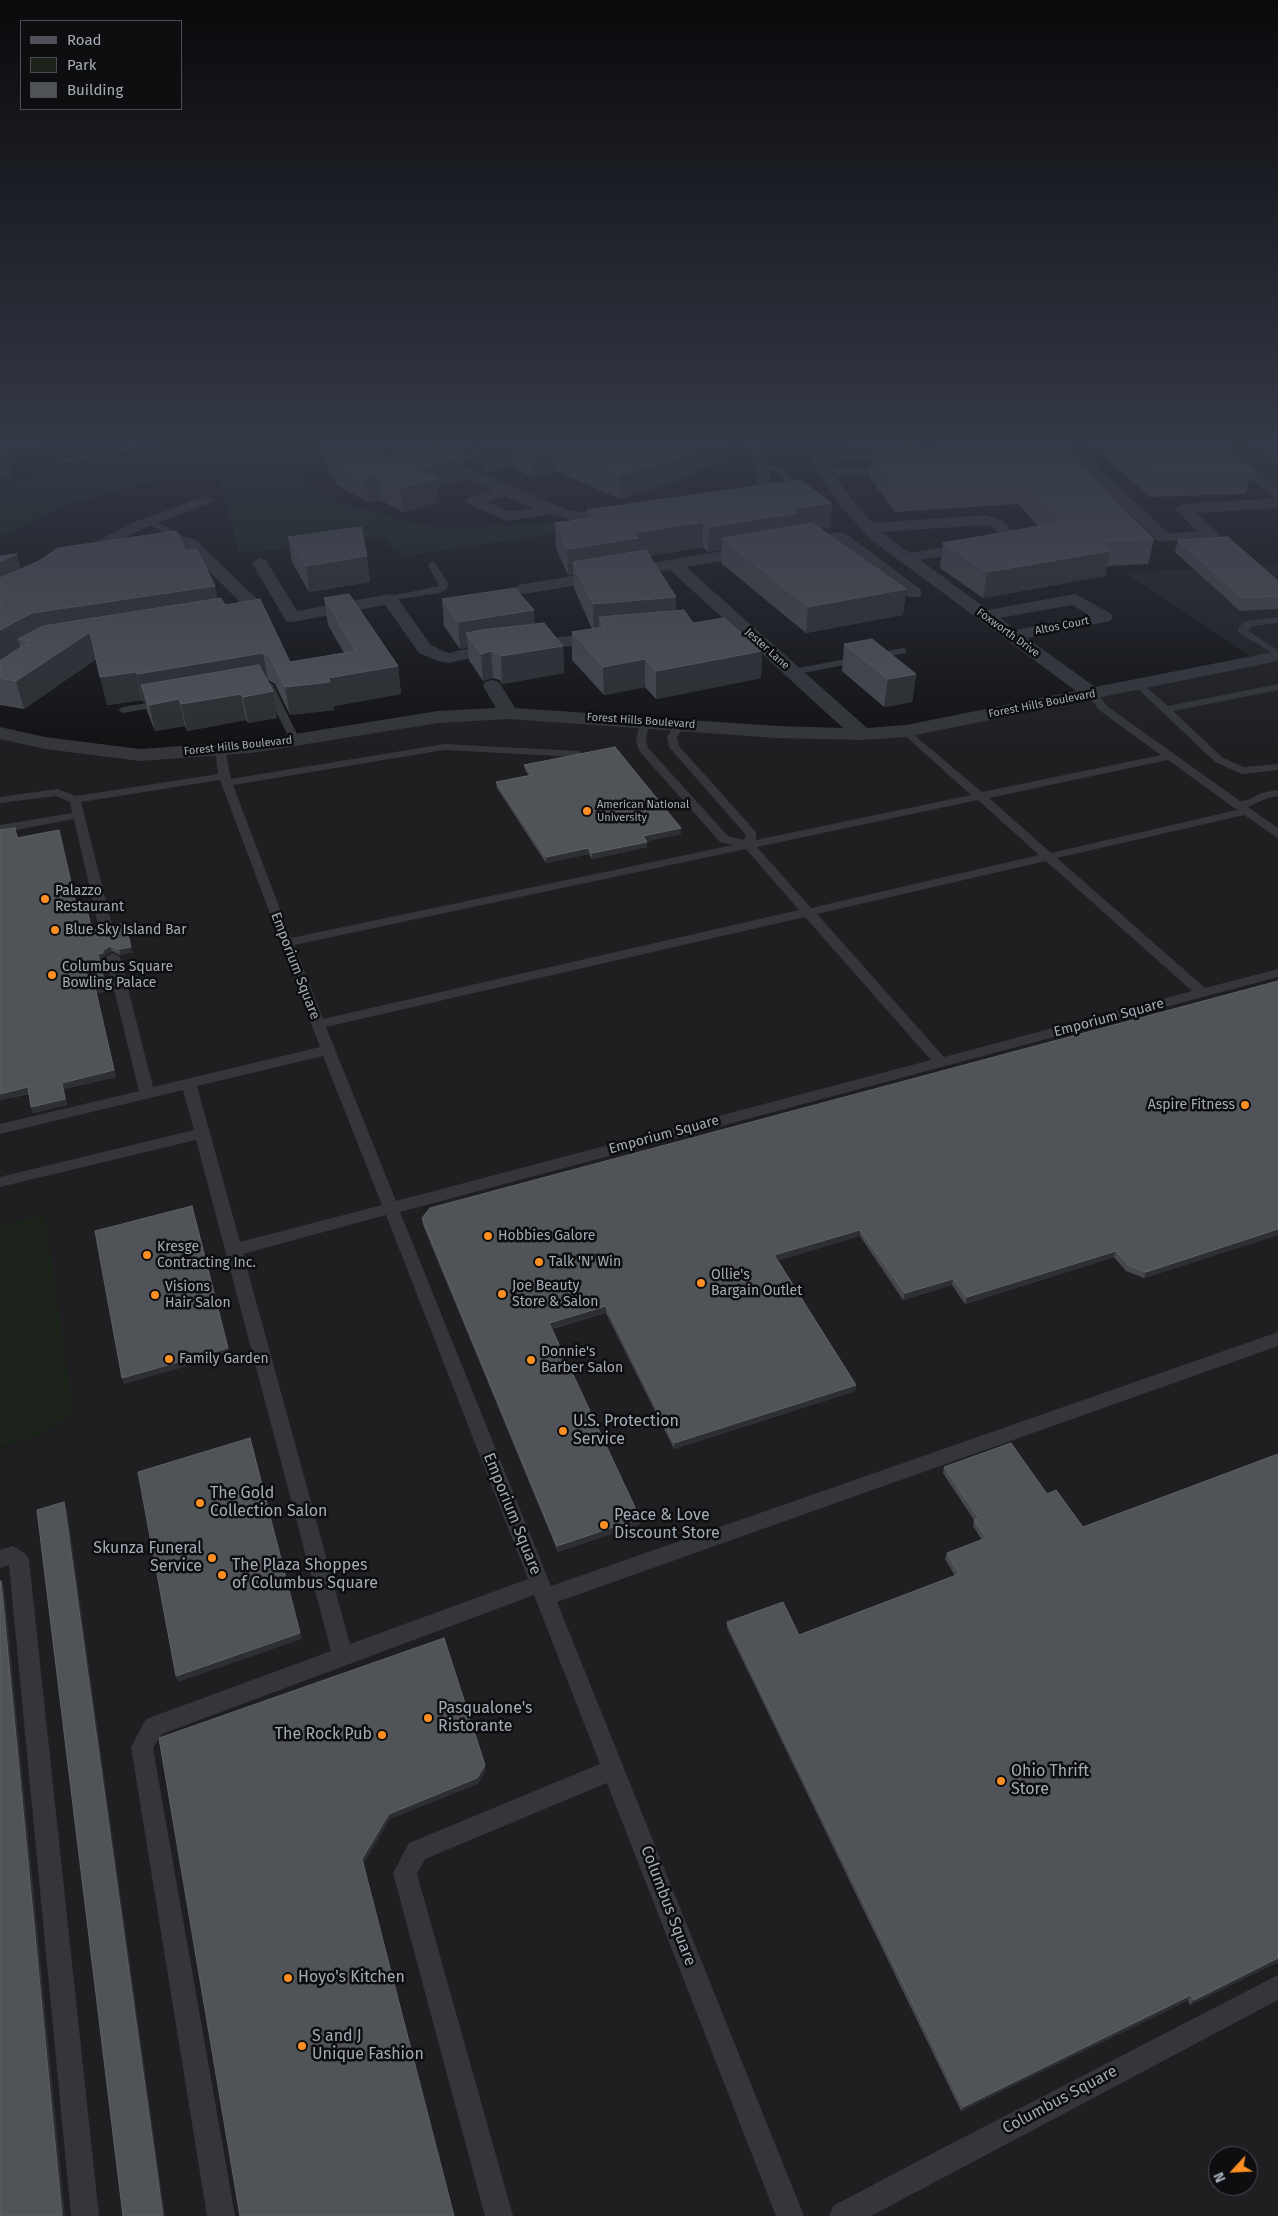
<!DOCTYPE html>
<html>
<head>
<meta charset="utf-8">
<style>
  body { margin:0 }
  #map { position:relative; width:1278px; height:2216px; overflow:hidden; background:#131315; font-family:"Fira Sans",sans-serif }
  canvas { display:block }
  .legend { position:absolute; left:20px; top:20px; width:162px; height:90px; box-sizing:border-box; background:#0e0e10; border:1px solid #4a4d52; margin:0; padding:6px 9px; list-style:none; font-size:15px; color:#a3acb6 }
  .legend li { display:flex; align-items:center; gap:10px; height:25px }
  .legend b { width:25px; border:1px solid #4a4d52 }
  .north { position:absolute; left:1208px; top:2146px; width:50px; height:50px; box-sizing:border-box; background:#0e0e10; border:1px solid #4a4d52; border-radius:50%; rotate:245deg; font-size:14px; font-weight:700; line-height:20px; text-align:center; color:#a3acb6 }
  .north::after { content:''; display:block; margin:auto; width:18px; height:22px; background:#fe8f22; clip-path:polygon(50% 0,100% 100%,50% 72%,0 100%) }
</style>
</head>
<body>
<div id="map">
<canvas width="1278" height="2216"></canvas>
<ul class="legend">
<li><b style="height:6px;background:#4f5359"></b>Road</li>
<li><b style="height:14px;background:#1b231b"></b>Park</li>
<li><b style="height:14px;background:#505358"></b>Building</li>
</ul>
<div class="north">N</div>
</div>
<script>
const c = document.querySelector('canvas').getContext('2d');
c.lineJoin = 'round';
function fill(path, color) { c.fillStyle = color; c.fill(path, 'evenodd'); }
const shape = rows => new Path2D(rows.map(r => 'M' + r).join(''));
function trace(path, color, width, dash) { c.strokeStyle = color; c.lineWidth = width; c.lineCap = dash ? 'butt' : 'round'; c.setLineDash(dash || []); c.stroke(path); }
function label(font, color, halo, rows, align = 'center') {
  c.font = font + ' "Fira Sans",sans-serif'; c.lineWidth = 5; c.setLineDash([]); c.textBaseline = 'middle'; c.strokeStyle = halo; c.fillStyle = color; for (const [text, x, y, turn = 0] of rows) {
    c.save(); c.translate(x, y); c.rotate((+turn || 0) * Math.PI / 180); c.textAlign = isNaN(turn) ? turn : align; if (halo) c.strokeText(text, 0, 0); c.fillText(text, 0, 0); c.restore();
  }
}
const built = shape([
  [1278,564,1278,2216,0,2216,0,1448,39,1436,46,1214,0,1225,0,734,136,754,531,712,789,733,930,726,1256,660,1125,573],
  [1218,2156,1248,2156,1248,2186,1218,2186]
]);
const green = shape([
  [181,441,392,441,309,461,303,467,302,481,323,497,417,525,445,529,559,523,578,530,407,556,397,554,384,538,373,537,249,553,239,551,218,476,212,473,176,476,68,504,0,537,0,489,58,469,135,456],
  [1217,441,1242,441,1278,468,1278,487],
  [45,1214,73,1412,39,1436,0,1448,0,1225]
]);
const service = shape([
  [142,441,152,441,130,451,61,463,57,461,128,447,142,441],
  [761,464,780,466,795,483,794,489,774,491,774,487,787,483,775,470,761,468,761,464],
  [149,518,193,541,194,543,187,545,146,523,145,521,149,518],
  [432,562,435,563,448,583,447,589,440,593,386,601,386,597,439,586,428,565,432,562],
  [1278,617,1278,623,1252,626,1248,631,1278,650,1278,657,1238,632,1239,627,1246,621,1278,617],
  [903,648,906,649,906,653,793,675,788,672,793,669,903,648],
  [1139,681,1168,706,1278,684,1278,690,1173,711,1223,758,1244,767,1278,764,1278,770,1242,774,1215,762,1135,686,1134,684,1139,681],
  [268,682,273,685,300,740,299,742,291,742,265,689,256,686,268,682],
  [1092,691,1096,692,1107,706,1240,801,1248,800,1261,793,1278,790,1278,796,1268,798,1248,807,1278,828,1278,838,1244,815,1057,858,1205,988,1278,969,1278,977,400,1212,551,1586,1278,1332,1278,1346,557,1602,804,2216,776,2216,607,1783,425,1859,417,1874,513,2216,485,2216,393,1873,409,1843,600,1764,534,1595,162,1734,153,1748,235,2216,207,2216,131,1747,146,1719,331,1651,196,1140,0,1187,0,1177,194,1130,183,1090,0,1134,0,1124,139,1091,106,957,113,953,120,957,153,1087,320,1047,220,780,81,802,114,933,107,937,100,933,74,819,0,833,0,825,72,813,70,802,56,796,0,803,0,797,57,789,76,796,218,774,215,749,220,746,225,749,231,779,444,744,578,751,584,754,578,757,444,750,233,785,291,938,733,845,720,842,640,752,636,742,640,719,648,719,649,721,646,742,649,749,728,836,744,840,746,835,669,747,667,737,676,722,684,722,685,724,677,737,679,746,756,832,756,840,971,795,902,733,901,731,906,728,982,792,1161,755,1099,710,1087,694,1092,691],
  [1168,760,1237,810,1051,853,989,798,1168,760],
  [978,800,1039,855,811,908,757,847,978,800],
  [746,849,799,910,323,1019,294,945,746,849],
  [1046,861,1192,991,944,1057,817,914,1046,861],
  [805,917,931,1060,396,1201,326,1027,805,917],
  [323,1056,382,1205,240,1242,197,1086,323,1056],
  [386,1215,528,1579,350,1644,243,1254,386,1215],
  [164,700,168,701,168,705,123,713,118,710,123,707,164,700],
  [13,1546,26,1554,29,1560,99,2216,71,2216,9,1565,0,1568,0,1550,13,1546],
  [1278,1975,1278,2000,871,2216,829,2216,833,2206,939,2150,1278,1975]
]);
const minor = shape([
  [742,441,756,441,771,467,769,486,758,494,729,503,724,502,722,499,724,496,755,484,757,467,742,441],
  [1054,441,1069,441,1168,533,1198,532,1175,509,1183,504,1278,498,1278,508,1196,513,1217,533,1219,536,1217,539,1158,541,1054,441],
  [1203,441,1219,441,1278,487,1278,498,1273,497,1203,441],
  [486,445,516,457,518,460,516,463,500,467,493,463,498,459,485,454,452,462,568,510,579,512,624,510,632,515,624,520,579,522,551,514,507,521,502,519,468,504,466,501,468,498,492,490,437,465,428,465,426,462,428,459,486,445],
  [504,496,534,508,509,511,487,502,504,496],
  [908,450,913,451,915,454,913,457,827,463,830,468,910,465,912,468,910,471,905,472,836,477,851,499,873,523,986,515,1003,521,1019,538,1014,544,920,560,988,610,1075,594,1110,613,1113,617,1110,621,1027,638,1095,687,1278,651,1278,661,906,737,862,740,777,738,509,719,438,723,251,753,140,761,45,749,0,739,0,727,45,737,140,749,251,741,438,711,496,708,483,686,485,682,492,680,499,682,515,708,777,726,843,728,736,630,695,635,689,634,686,630,689,626,726,621,670,570,524,594,518,593,516,589,518,585,524,584,840,532,846,534,920,589,922,593,920,597,908,597,837,542,686,567,867,728,906,725,1076,691,870,539,840,505,810,459,817,455,908,450],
  [985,525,993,527,1002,537,909,553,881,532,985,525],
  [1072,605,1089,615,1016,630,1000,618,1072,605],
  [206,496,213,500,211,503,144,528,84,560,78,562,70,557,72,554,134,522,206,496],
  [190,538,196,540,259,601,262,605,255,616,227,622,221,621,218,617,221,613,243,608,244,606,186,548,147,555,139,550,147,545,190,538],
  [260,558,266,560,297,611,389,594,395,595,431,645,443,651,449,653,484,645,608,632,614,633,617,637,614,641,608,642,484,655,449,663,438,661,419,653,385,605,292,622,286,621,252,563,260,558]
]);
const primary = shape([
  [1246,441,1262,441,1278,452,1278,463,1273,462,1246,441]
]);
const wall = shape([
  [321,441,728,441,727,461,697,470,697,473,684,477,684,479,620,499,556,471,533,477,511,467,483,473,495,447,487,443,452,452,465,480,437,488,439,502,403,512,380,500,369,503,335,484,335,480,329,476,328,465,324,463],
  [842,441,1054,441,1094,478,1094,480,1154,539,1148,564,1107,566,1105,576,983,598,940,568,943,543,1039,527,1018,504,895,512,869,477,871,453,941,449,940,448,934,446,849,451],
  [1086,441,1214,441,1252,469,1246,492,1244,493,1244,494,1150,497],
  [832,503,830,528,820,529,906,589,903,615,806,633,721,563,722,550,708,552,703,547,649,556,676,611,693,623,762,651,761,678,656,699,645,687,604,695,572,660,572,632,592,629,574,588,573,574,568,575,556,548,555,523,587,519,587,510],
  [288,537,367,556,370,582,309,592,292,562],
  [1178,540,1278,581,1278,609,1240,611,1175,552],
  [186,550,217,599,290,662,344,653,328,625,324,598,398,666,401,694,334,706,334,710,290,715,275,684,268,680,267,680,277,718,248,723,246,720,187,731,185,726,155,731,147,711,145,701,143,702,142,700,107,705,96,659,24,709,0,705,0,556,21,569],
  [442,599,534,610,534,624,563,646,564,673,502,684,500,680,493,678,483,681,469,660,468,647,460,649,444,626],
  [844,644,916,674,912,702,884,707,842,671],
  [524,765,681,834,647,841,647,847,592,859,589,854,546,863,497,788,496,782,529,776,525,770],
  [0,830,17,833,18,838,76,904,92,930,133,952,120,955,112,951,105,955,104,959,100,960,107,991,96,993,116,1077,64,1089,67,1105,33,1113,29,1094,0,1100],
  [1278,981,1278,1235,1144,1278,1126,1271,1114,1257,965,1304,952,1285,903,1300,860,1236,778,1260,856,1385,855,1391,674,1449,606,1313,552,1329,640,1524,558,1552,423,1225,422,1218],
  [944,1467,1278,1962,1190,2005,1188,2000,961,2111,727,1628,727,1622,799,1635,955,1576,945,1559,947,1553,982,1540,973,1526,974,1520,943,1473]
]);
const shadedWall = shape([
  [4,441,56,441,57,446,7,452,13,478,0,479,0,456],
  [403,441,487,441,487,443,385,469,379,450,382,446],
  [718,441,728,441,727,461,697,470,697,473,684,477,684,479,620,499,620,475,681,454,694,448],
  [510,444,511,467,483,473,481,450],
  [556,448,556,471,533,477,532,454],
  [463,457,465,480,437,488,439,502,403,512,400,488,417,469],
  [378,476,380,500,369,503,366,479],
  [832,503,830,528,797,533,722,538,722,550,708,552,709,527,793,509],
  [703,522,703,547,638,558,573,562,573,574,568,575,567,549,634,533],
  [1110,551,1105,576,983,598,987,572],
  [17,554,24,579,0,591,0,562],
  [367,556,370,582,309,592,306,566],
  [215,586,220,612,96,659,24,709,16,681,30,641,18,639,21,650,1,661,0,657,0,630,32,613],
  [906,589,903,615,806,633,808,607],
  [676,597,676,624,604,627,599,617,599,630,594,631,593,604],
  [534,610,535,637,466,633,468,647,460,649,458,622],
  [563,646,564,673,502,684,501,656],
  [491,651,493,678,483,681,481,654],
  [762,651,761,678,656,699,656,671],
  [263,653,268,680,147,701,141,685,145,701,143,702,137,674],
  [645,659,645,687,604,695,603,667],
  [398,666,401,694,334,706,334,710,290,715,285,687,328,678],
  [136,672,142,700,107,705,100,677],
  [916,674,912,702,884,707,888,679],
  [273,691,277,718,248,723,243,697],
  [241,694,246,720,187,731,181,704],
  [179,699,185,726,155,731,149,705],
  [681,828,681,834,643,842,643,836],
  [647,842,647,847,592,859,592,853],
  [588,848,589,854,546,863,546,857],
  [110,946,112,951,105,955,104,959,100,960,107,991,96,993,116,1077,64,1089,67,1105,33,1113,31,1107,62,1083,95,987,98,954],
  [131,947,133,952,120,955,119,949],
  [28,1087,30,1093,0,1100,0,1094],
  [192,1206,230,1354,124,1384,122,1378],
  [1278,1229,1278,1235,1144,1278,1146,1272],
  [860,1230,860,1236,774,1262,774,1255],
  [1116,1251,1114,1257,965,1304,967,1297],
  [953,1279,952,1285,903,1300,905,1293],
  [606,1306,606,1313,550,1329,549,1323],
  [856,1385,855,1391,674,1449,674,1443],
  [250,1438,302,1639,178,1682,176,1676],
  [64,1502,67,1508,165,2216,163,2216],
  [640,1518,640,1524,558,1552,557,1546],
  [1,1581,4,1587,65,2216,62,2216],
  [485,1765,486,1771,478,1784,390,1819,363,1865,362,1859,389,1814],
  [1278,1958,1278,1962,1190,2005,1194,2000],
  [1191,1995,1188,2000,961,2111,963,2107]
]);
const building = shape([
  [0,441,4,441,7,455,0,456,0,441],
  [322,441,403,441,382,446,379,450,388,457,436,445,463,457,417,469,437,478,400,488,378,476,366,479,333,461,337,459,326,453,339,450,322,441],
  [516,441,718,441,694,448,698,450,681,454,685,456,620,475,556,448,532,454,510,444,481,450,515,442,516,441],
  [959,441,1054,441,1094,478,1092,478,1154,539,1095,542,1110,551,987,572,943,543,1063,522,1022,480,897,488,871,453,956,448,960,442,959,441],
  [1117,441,1214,441,1252,469,1248,469,1250,471,1155,473,1117,441],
  [800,480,832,503,793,509,798,513,709,527,703,522,634,533,638,538,567,549,555,523,595,518,587,510,800,480],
  [812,523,906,589,808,607,722,538,812,523],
  [361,527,367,556,306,566,288,537,361,527],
  [176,531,186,550,197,549,215,586,32,613,0,630,0,608,3,607,0,606,0,578,39,561,58,548,176,531],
  [1228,537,1278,581,1278,596,1243,598,1178,540,1228,537],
  [646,550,676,597,593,604,573,562,646,550],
  [17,554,0,562,0,556,17,554],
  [515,588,534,610,458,622,442,599,515,588],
  [349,594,398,666,328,678,330,682,285,687,270,657,263,653,137,674,136,672,100,677,90,632,16,681,0,678,0,661,30,641,18,639,43,626,221,598,225,605,260,599,290,662,356,651,324,598,349,594],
  [684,610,693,623,724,618,762,651,656,671,645,659,603,667,572,632,604,627,599,617,684,610],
  [544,623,563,646,501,656,498,653,491,651,481,654,466,633,482,630,544,623],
  [872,639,916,674,888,679,844,644,872,639],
  [259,665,273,691,243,697,241,694,181,704,179,699,149,705,141,685,259,665],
  [615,747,681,828,643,836,647,842,592,853,588,848,546,857,496,782,532,775,524,765,615,747],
  [15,828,17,838,59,830,76,904,85,902,92,930,97,929,106,933,113,929,114,925,125,923,131,947,119,949,110,946,103,950,103,953,98,954,105,985,95,987,114,1070,62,1083,65,1099,31,1107,28,1087,0,1094,0,830,15,828],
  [1278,981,1278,1229,1146,1272,1128,1265,1116,1251,967,1297,953,1279,905,1293,860,1230,774,1255,856,1385,674,1443,606,1306,549,1323,640,1518,557,1546,422,1218,430,1208,1278,981],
  [192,1206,228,1348,122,1378,95,1231,192,1206],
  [250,1438,300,1633,176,1676,138,1472,250,1438],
  [1011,1443,1047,1494,1056,1490,1083,1527,1278,1454,1278,1958,1194,2000,1191,1995,963,2107,727,1622,783,1602,799,1635,959,1574,947,1553,986,1538,974,1520,979,1519,944,1467,1011,1443],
  [64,1502,163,2216,123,2216,37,1510,64,1502],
  [0,1581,1,1581,62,2216,0,2216,0,1581],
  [444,1638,485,1765,477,1778,389,1814,362,1859,454,2216,240,2216,159,1738,444,1638]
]);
const markers = [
  [587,811,5,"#fe8f22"],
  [45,899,5,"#fe8f22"],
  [55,930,5,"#fe8f22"],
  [52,975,5,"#fe8f22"],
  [1245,1105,5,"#fe8f22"],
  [488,1236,5,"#fe8f22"],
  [147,1255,5,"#fe8f22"],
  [539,1262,5,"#fe8f22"],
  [701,1283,5,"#fe8f22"],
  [502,1294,5,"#fe8f22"],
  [155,1295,5,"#fe8f22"],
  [169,1359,5,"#fe8f22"],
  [531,1360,5,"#fe8f22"],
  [563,1431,5,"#fe8f22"],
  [200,1503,5,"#fe8f22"],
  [604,1525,5,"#fe8f22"],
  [212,1558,5,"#fe8f22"],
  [222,1575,5,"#fe8f22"],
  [428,1718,5,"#fe8f22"],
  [382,1735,5,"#fe8f22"],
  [1001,1781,5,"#fe8f22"],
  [288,1978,5,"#fe8f22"],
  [302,2046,5,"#fe8f22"]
];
const farStreetnames = [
  ["Altos Court",1062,626,-11],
  ["Foxworth Drive",1008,633,36],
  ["Jester Lane",767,649,42],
  ["Forest Hills Boulevard",1042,704,-11],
  ["Forest Hills Boulevard",641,721,4],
  ["Forest Hills Boulevard",238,746,-6]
];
const farPoinames = [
  ["American National",597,805],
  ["University",597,818]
];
const poiNames = [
  ["Palazzo",55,891],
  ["Restaurant",55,907],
  ["Blue Sky Island Bar",65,930],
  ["Columbus Square",62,967],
  ["Bowling Palace",62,983],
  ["Aspire Fitness",1235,1105,"right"],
  ["Hobbies Galore",498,1236],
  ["Kresge",157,1247],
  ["Contracting Inc.",157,1263],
  ["Talk 'N' Win",549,1262],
  ["Ollie's",711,1275],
  ["Bargain Outlet",711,1291],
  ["Joe Beauty",512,1286],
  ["Store & Salon",512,1302],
  ["Visions",165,1287],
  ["Hair Salon",165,1303],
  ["Donnie's",541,1352],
  ["Barber Salon",541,1368],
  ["Family Garden",179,1359]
];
const streetNames = [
  ["Emporium Square",295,966,69],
  ["Emporium Square",1109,1018,-15],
  ["Emporium Square",664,1135,-15]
];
const nearPoinames = [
  ["U.S. Protection",573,1422],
  ["Service",573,1440],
  ["The Gold",210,1494],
  ["Collection Salon",210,1512],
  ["Peace & Love",614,1516],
  ["Discount Store",614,1534],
  ["Skunza Funeral",202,1549,"right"],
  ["Service",202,1567,"right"],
  ["The Plaza Shoppes",232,1566],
  ["of Columbus Square",232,1584],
  ["Pasqualone's",438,1709],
  ["Ristorante",438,1727],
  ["The Rock Pub",372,1735,"right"],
  ["Ohio Thrift",1011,1772],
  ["Store",1011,1790],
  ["Hoyo's Kitchen",298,1978],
  ["S and J",312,2037],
  ["Unique Fashion",312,2055]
];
const nearStreetnames = [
  ["Emporium Square",512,1514,68],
  ["Columbus Square",668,1906,69],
  ["Columbus Square",1060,2100,-28]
];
fill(built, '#1f1f22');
fill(green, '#1b231b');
fill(service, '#34363a');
fill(minor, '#34363a');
fill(primary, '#4f5359');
fill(wall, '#46484d');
fill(shadedWall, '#2d2f32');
fill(building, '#505358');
trace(building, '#5d6167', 1);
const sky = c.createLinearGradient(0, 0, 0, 751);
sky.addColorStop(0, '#0a0a0c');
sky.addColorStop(0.59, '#333946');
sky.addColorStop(1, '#33394600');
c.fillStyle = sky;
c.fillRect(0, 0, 1278, 751);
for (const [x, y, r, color] of markers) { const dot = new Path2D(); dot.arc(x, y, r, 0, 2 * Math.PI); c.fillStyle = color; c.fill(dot); trace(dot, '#0e0e10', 2); }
label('11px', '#a3acb6', '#0e0e10', farStreetnames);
label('11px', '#a3acb6', '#0e0e10', farPoinames, 'left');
label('14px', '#a3acb6', '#0e0e10', poiNames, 'left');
label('14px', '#a3acb6', '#0e0e10', streetNames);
label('16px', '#a3acb6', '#0e0e10', nearPoinames, 'left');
label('16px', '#a3acb6', '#0e0e10', nearStreetnames);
</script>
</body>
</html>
